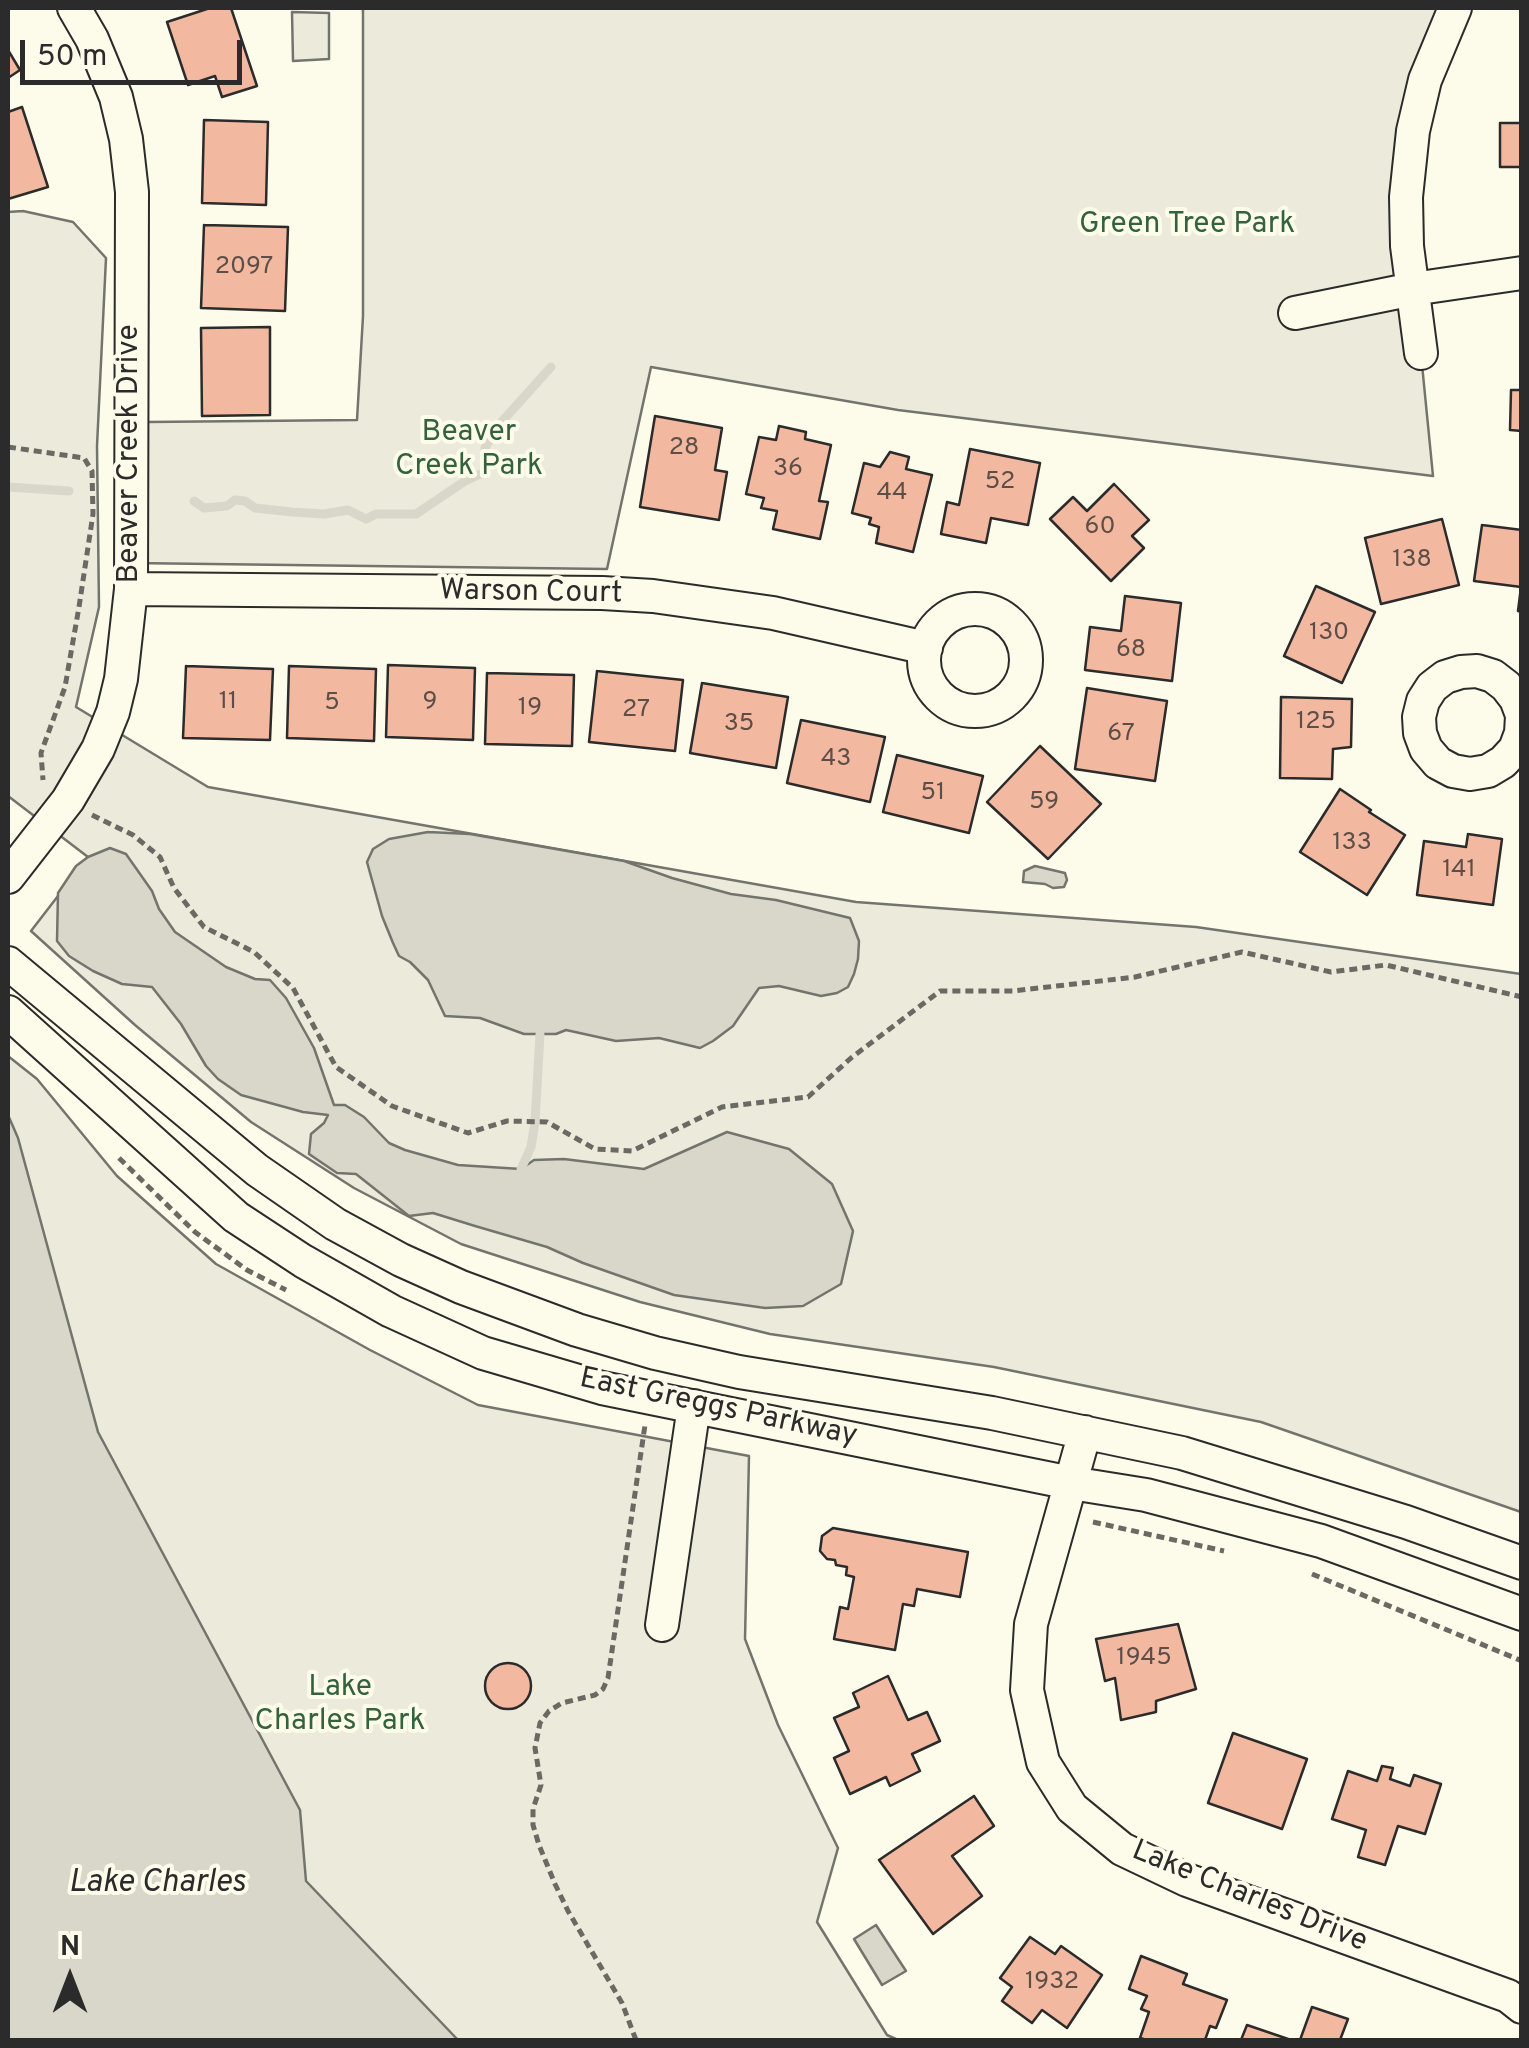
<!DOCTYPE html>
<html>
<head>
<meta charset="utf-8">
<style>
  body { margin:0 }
  #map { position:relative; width:1529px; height:2048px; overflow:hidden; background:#fdfbea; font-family:Overpass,sans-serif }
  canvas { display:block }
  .frame { position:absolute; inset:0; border:10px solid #2b2b2b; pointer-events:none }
  .north { position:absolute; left:20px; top:1928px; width:100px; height:100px; -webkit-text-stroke:8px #fdfbea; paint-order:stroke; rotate:0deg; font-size:28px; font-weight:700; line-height:40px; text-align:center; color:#2b2b2b }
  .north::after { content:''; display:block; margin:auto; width:35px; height:45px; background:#2b2b2b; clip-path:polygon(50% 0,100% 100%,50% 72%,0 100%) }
  .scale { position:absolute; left:20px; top:40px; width:222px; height:45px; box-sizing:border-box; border:5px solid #2b2b2b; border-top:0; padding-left:12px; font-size:30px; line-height:35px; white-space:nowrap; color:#2b2b2b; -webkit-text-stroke:8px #fdfbea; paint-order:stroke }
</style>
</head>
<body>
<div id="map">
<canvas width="1529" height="2048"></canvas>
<div class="frame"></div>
<div class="north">N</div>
<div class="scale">50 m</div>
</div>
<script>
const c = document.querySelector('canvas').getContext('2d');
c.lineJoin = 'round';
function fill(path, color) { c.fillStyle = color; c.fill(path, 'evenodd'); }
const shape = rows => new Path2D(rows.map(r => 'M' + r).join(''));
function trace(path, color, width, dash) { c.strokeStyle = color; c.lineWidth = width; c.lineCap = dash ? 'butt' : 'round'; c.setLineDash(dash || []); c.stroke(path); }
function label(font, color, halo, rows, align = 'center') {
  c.font = font + ' Overpass,sans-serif'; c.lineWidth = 8; c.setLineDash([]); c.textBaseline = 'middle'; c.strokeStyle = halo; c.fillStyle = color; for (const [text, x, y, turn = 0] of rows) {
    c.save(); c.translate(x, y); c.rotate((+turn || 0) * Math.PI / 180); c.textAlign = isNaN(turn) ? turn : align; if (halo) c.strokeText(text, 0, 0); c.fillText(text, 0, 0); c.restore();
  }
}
const green = shape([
  [363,8,1455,8,1425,80,1419,334,1433,476,898,410,651,367,607,569,131,563,147,422,357,420,363,316,363,8],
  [292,12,329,13,329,59,293,61,292,12],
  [23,211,73,222,106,258,97,446,99,607,76,707,208,787,856,902,1196,927,1521,974,1521,1512,1261,1422,994,1367,770,1334,640,1302,461,1244,354,1188,251,1122,135,1025,31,931,88,857,8,796,8,212,23,211],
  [8,1056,37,1079,117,1176,216,1264,370,1350,478,1405,749,1456,745,1639,778,1725,838,1848,817,1922,887,2035,898,2040,8,2040,8,1056]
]);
const water = shape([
  [428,832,470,834,624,861,672,878,731,894,776,900,850,918,859,941,858,959,854,974,848,987,837,993,821,996,779,986,759,988,733,1026,713,1041,700,1048,659,1038,616,1041,566,1030,556,1034,524,1034,480,1018,445,1016,428,980,410,962,399,956,393,943,382,916,367,862,373,849,389,839,428,832],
  [110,848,126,854,152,891,159,909,175,932,226,967,255,979,270,980,286,998,314,1048,334,1105,345,1105,364,1117,389,1143,405,1150,458,1165,521,1169,534,1160,564,1159,644,1169,727,1132,789,1149,832,1184,853,1231,841,1284,803,1306,765,1308,674,1295,583,1263,547,1247,475,1226,433,1213,409,1216,356,1174,337,1173,309,1154,311,1134,324,1123,328,1115,303,1112,241,1095,218,1079,206,1066,181,1024,152,987,122,984,93,971,69,956,57,941,58,893,76,866,88,857,110,848],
  [1035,866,1065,873,1067,880,1064,887,1053,888,1045,884,1023,882,1024,871,1035,866],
  [8,1115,18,1138,98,1432,300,1810,306,1881,458,2040,8,2040,8,1115],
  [876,1925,906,1971,882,1985,854,1939,876,1925]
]);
const stream = shape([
  [8,487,69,491],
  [194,501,204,508,227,506,235,500,245,501,255,508,292,512,324,514,348,510,366,519,376,514,416,514,465,481,485,472,485,448,497,427,551,367],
  [521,1169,531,1147,535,1122,540,1034]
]);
const building = shape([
  [210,8,231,8,257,86,222,97,215,76,188,85,167,22,210,8],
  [8,50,20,70,8,78,8,50],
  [22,107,48,187,8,199,8,112,22,107],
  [204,120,268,122,266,205,202,203,204,120],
  [1500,123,1522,123,1522,167,1500,167,1500,123],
  [204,225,288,227,285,311,201,308,204,225],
  [270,327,270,415,202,416,201,328,270,327],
  [1511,390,1522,390,1522,431,1510,430,1511,390],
  [655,416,722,428,715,470,727,472,719,520,640,507,655,416],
  [779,426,806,432,805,439,831,445,819,501,828,502,820,539,773,529,777,511,761,508,764,498,746,494,759,437,776,440,779,426],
  [970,449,1040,463,1028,525,991,518,986,543,941,534,947,502,959,505,970,449],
  [890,452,909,457,906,469,932,475,913,552,876,543,879,527,869,524,871,518,852,513,864,463,880,467,890,452],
  [1114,484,1149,520,1132,536,1144,548,1111,581,1050,519,1073,497,1087,511,1114,484],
  [1442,519,1459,585,1381,604,1365,538,1442,519],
  [1482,525,1522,530,1522,612,1518,611,1521,587,1474,581,1482,525],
  [1316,586,1375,612,1342,683,1284,656,1316,586],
  [1125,596,1181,603,1172,681,1085,670,1090,627,1121,631,1125,596],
  [388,665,475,668,473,740,386,737,388,665],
  [186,666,273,669,270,740,183,738,186,666],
  [289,666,376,669,374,741,287,738,289,666],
  [597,671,683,680,675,751,589,742,597,671],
  [487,673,574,675,572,746,485,744,487,673],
  [702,683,788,697,776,768,690,753,702,683],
  [1087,688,1167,701,1155,781,1075,769,1087,688],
  [1281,697,1352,699,1351,747,1333,749,1332,779,1280,778,1281,697],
  [801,720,885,737,870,802,787,783,801,720],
  [1040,746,1101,804,1048,859,987,802,1040,746],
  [897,755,983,776,969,833,883,812,897,755],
  [1340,789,1371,810,1369,812,1405,835,1367,895,1300,852,1340,789],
  [1468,834,1502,839,1493,905,1417,895,1424,841,1466,847,1468,834],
  [833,1528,968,1552,960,1597,917,1589,914,1606,903,1604,895,1650,834,1639,840,1607,848,1609,854,1577,846,1575,847,1567,836,1565,835,1560,827,1559,820,1551,822,1536,833,1528],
  [1178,1624,1196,1689,1156,1701,1156,1712,1121,1720,1115,1678,1105,1681,1096,1639,1178,1624],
  '485 1686a23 23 0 1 1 46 0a23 23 0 1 1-46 0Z',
  [888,1676,908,1720,927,1712,940,1741,912,1754,920,1771,890,1786,886,1777,850,1794,834,1758,849,1751,834,1718,859,1707,853,1693,888,1676],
  [1233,1733,1307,1759,1282,1829,1208,1803,1233,1733],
  [1382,1766,1393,1768,1390,1779,1410,1786,1414,1775,1441,1784,1425,1834,1398,1826,1385,1865,1358,1857,1366,1830,1332,1819,1348,1771,1377,1781,1382,1766],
  [974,1796,994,1826,952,1856,982,1896,933,1934,879,1860,974,1796],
  [1030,1937,1055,1954,1061,1946,1102,1975,1067,2028,1042,2010,1032,2023,1002,2001,1012,1987,1000,1978,1030,1937],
  [1141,1956,1187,1974,1183,1984,1227,2000,1216,2028,1210,2026,1205,2040,1147,2040,1140,2038,1149,2012,1141,2009,1147,1996,1129,1989,1141,1956],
  [1312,2007,1348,2019,1340,2040,1300,2040,1312,2007],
  [1247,2025,1291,2040,1241,2040,1247,2025]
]);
const path = shape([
  [8,447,84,458,92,471,93,514,79,607,65,687,41,753,43,780],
  [92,815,133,835,160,857,174,888,204,927,254,952,293,988,336,1067,392,1106,468,1133,507,1121,547,1122,595,1149,632,1151,722,1107,808,1097,851,1058,940,991,1013,991,1135,977,1242,952,1331,972,1386,965,1522,997],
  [119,1158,195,1232,247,1270,286,1290],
  [1093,1522,1224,1551],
  [1312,1574,1522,1661],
  [636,2040,622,2003,568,1911,555,1884,539,1845,533,1825,533,1809,541,1785,535,1748,540,1723,549,1711,562,1703,595,1695,603,1689,608,1678,645,1425]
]);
const minor = shape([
  [1295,313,1413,289,1522,273],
  [1421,353,1407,246,1406,197,1413,131,1425,80,1455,8],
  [131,589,602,593,653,596,773,613,926,648],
  '924 660a51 51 0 1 1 102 0a51 51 0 1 1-102 0Z',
  [1522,715,1516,699,1506,686,1493,676,1477,671,1461,672,1445,677,1432,687,1423,701,1419,717,1420,733,1426,749,1438,763,1453,771,1470,774,1488,771,1503,762,1515,749,1521,733,1522,716],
  [8,877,68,800,98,749,113,712,121,679,131,589,132,192,126,139,116,97,92,39,74,8],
  [8,963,257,1170,335,1224,401,1260,461,1287,577,1330,655,1353,739,1372,992,1413,1182,1453,1406,1522,1522,1563],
  [8,1012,236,1217,303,1261,391,1311,483,1353,602,1388,1071,1483,1146,1495,1321,1541,1522,1614],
  [1085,1432,1031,1624,1027,1690,1043,1762,1072,1808,1122,1849,1187,1880,1508,1996,1522,2007],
  [662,1625,694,1406]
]);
const numberNames = [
  ["2097",244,268],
  ["28",684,449],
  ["36",788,470],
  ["52",1000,483],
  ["44",892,494],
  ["60",1100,528],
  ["138",1412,561],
  ["130",1329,634],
  ["68",1131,651],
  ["11",228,703],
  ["9",430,703],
  ["5",332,704],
  ["19",530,709],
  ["27",636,711],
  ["125",1316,723],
  ["35",739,725],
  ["67",1121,735],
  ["43",836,760],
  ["51",933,794],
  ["59",1044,803],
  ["133",1352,844],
  ["141",1459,871],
  ["1945",1144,1659],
  ["1932",1052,1983]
];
const parkNames = [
  ["Green Tree Park",1187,226],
  ["Beaver",469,434],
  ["Creek Park",469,468],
  ["Lake",340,1689],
  ["Charles Park",340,1723]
];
const streetNames = [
  ["Beaver Creek Drive",131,454,-90],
  ["Warson Court",531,594,1],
  ["East Greggs Parkway",718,1409,12],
  ["Lake Charles Drive",1249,1898,22]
];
const waterNames = [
  ["Lake Charles",157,1885]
];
fill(green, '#ecebdb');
trace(green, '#74746e', 2.5);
fill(water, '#d8d7c9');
trace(water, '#74746e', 2.5);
trace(stream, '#d8d7c9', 9);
fill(building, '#f2b8a0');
trace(building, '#2b2b2b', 2.5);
trace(minor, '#2b2b2b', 36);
trace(path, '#6a6964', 5, [8, 5]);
trace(minor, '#fdfbea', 32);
label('25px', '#5d4e48', null, numberNames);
label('30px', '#34623c', '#fdfbea', parkNames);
label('30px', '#2b2b2b', '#fdfbea', streetNames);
label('italic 32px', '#2b2b2b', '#fdfbea', waterNames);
</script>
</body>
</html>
